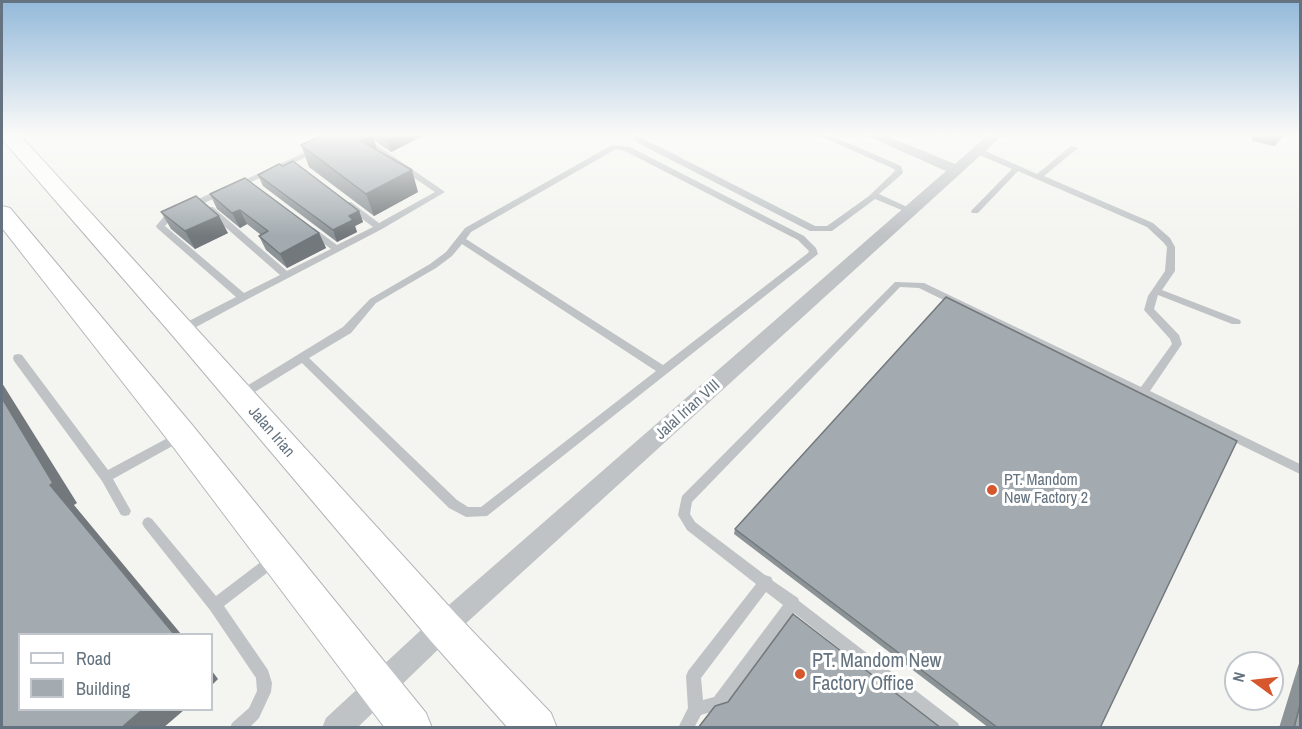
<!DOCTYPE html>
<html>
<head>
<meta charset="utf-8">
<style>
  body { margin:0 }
  #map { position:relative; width:1302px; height:729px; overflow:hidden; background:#f4f4f0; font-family:"Archivo Narrow",sans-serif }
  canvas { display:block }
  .frame { position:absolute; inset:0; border:3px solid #64737f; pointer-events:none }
  .legend { position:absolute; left:18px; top:633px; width:195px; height:78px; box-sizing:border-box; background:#fff; border:2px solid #c1c7cc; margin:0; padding:8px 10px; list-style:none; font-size:18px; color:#64737f }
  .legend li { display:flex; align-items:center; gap:12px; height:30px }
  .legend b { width:30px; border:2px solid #c1c7cc }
  .north { position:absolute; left:1224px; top:651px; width:60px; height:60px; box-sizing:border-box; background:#fff; border:2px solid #c1c7cc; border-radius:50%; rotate:285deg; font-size:16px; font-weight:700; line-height:24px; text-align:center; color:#64737f }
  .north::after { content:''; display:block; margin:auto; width:21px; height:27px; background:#d6572d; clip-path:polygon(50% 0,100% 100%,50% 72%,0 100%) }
</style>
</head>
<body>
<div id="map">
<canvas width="1302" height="729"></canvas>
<div class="frame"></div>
<ul class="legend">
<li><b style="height:8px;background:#fff"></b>Road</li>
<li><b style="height:16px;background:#a3abb0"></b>Building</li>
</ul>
<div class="north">N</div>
</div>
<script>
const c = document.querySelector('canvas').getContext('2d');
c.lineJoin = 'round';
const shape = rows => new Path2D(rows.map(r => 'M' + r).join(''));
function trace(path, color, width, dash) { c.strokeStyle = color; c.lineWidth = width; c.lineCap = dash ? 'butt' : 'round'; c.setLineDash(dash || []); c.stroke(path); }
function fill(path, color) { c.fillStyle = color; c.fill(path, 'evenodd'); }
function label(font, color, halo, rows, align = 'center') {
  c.font = font + ' "Archivo Narrow",sans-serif'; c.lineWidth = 6; c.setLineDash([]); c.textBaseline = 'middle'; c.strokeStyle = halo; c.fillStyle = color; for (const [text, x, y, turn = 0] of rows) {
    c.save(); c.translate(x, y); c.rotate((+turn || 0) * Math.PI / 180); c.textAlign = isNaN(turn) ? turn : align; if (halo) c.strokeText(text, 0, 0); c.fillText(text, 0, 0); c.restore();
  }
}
const lane = shape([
  [633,134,641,134,641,137,646,140,815,226,827,226,869,196,895,171,894,169,816,134,827,134,901,166,903,172,902,174,879,194,916,211,915,213,909,213,875,199,832,231,810,231,640,144,634,140,633,134],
  [935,134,957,134,953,136,939,136,935,134],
  [361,138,367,138,445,192,382,229,246,300,187,332,179,332,178,329,179,326,236,297,157,228,156,226,166,214,220,189,226,189,226,193,172,218,165,226,244,293,280,275,207,211,207,207,213,207,287,271,331,249,308,232,308,228,314,228,337,245,373,227,345,206,345,202,351,202,379,223,435,192,361,142,361,138],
  [612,145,630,147,804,236,816,248,818,254,487,516,466,517,449,508,302,363,245,398,237,398,236,395,237,392,343,327,370,299,430,264,446,252,465,228,612,145],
  [616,149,625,151,798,240,809,251,808,253,663,365,466,239,471,232,616,149],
  [462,244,656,371,481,507,468,507,457,500,309,358,351,333,376,303,436,268,452,256,462,244],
  [1071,146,1078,148,1044,176,1153,223,1170,238,1175,247,1175,271,1162,290,1240,320,1241,322,1240,324,1232,324,1158,295,1154,309,1179,335,1182,344,1150,391,1300,464,1300,474,919,288,900,287,692,502,690,514,695,522,765,575,771,577,773,581,798,598,799,601,958,723,960,728,940,728,794,613,724,708,701,715,694,728,678,728,688,708,686,676,688,671,756,584,687,530,678,515,682,496,895,282,924,283,1141,387,1172,344,1170,339,1144,310,1148,296,1165,271,1167,247,1163,242,1147,227,1018,171,978,213,972,213,971,211,1012,169,975,153,975,149,981,149,1037,174,1071,146],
  [766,592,783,605,714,697,703,700,701,678,766,592],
  [313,149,320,151,240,187,234,187,233,185,313,149],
  [18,354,22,355,108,470,177,433,181,431,185,433,187,436,185,439,113,479,131,511,129,515,125,516,121,515,102,481,14,361,13,358,14,355,18,354],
  [148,517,152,519,216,596,270,555,275,553,280,555,282,559,280,563,224,606,268,670,272,683,271,692,259,718,249,728,230,728,232,723,249,708,257,691,256,678,210,610,144,527,142,523,144,519,148,517]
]);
const street = shape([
  [863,134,882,134,955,164,989,134,1004,134,452,636,357,728,322,728,326,718,434,618,946,171,863,134]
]);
const secondary = shape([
  [2,134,19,134,456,614,551,713,557,728,508,728,430,640,173,336,2,139,2,134],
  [2,206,10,208,193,426,426,713,432,728,385,728,171,444,2,228,2,206]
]);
const wall = shape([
  [372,134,427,134,391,152,374,140,377,150,418,192,374,216,309,167,301,145,372,136],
  [1252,134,1283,134,1283,136,1275,146,1252,141],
  [258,175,359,211,363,222,355,226,357,232,337,242,263,186],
  [210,194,319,233,326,248,287,268,266,250,259,236,261,235,247,224,240,228,217,209],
  [161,212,228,233,195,249,171,229],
  [735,529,1100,728,989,728,734,534],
  [1300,660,1300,728,1279,728]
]);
const shadedWall = shape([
  [401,134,427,134,391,152,387,141],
  [373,136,379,157,361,141],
  [412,170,418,192,374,216,366,194],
  [240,210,247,224,240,228,232,213],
  [359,211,363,222,355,226,357,232,337,242,333,230,349,216],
  [219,216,228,233,195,249,185,231],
  [319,233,326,248,287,268,280,254],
  [2,383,77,503,74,505,181,634,174,634,50,485,2,398],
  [212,671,218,679,212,685],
  [142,710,184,710,163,728,121,728]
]);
const building = shape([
  [325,134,370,134,373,136,361,141,412,170,366,194,301,145,325,134],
  [378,134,401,134,387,141,378,134],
  [293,161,359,211,349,216,353,220,333,230,258,175,279,164,283,166,293,161],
  [245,178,319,233,280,254,259,236,268,231,240,210,232,213,210,194,245,178],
  [196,196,219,216,185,231,161,212,196,196],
  [946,297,1237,441,1100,728,998,728,735,529,946,297],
  [2,398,53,483,50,485,174,634,20,634,20,710,142,710,121,728,2,728,2,398],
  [793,614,941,728,698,728,715,706,728,702,793,614],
  [1300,705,1300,728,1294,728,1300,705]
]);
const markers = [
  [992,490,6,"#d6572d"],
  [800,674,6,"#d6572d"]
];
const streetNames = [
  ["Jalal Irian VIII",688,410,-42],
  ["Jalan Irian",271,432,49]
];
const poiNames = [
  ["PT. Mandom",1004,481],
  ["New Factory 2",1004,499]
];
const nearPoinames = [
  ["PT. Mandom New",812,662],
  ["Factory Office",812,685]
];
trace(secondary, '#b2b6ba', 2);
fill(lane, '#bfc3c6');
fill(street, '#bfc3c6');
fill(secondary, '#fff');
fill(wall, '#8c9397');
fill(shadedWall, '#72787b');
fill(building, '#a3abb0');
trace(building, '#72787b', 1.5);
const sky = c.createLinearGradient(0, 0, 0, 236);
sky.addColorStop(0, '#93b9da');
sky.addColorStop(0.57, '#fafaf8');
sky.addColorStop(1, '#fafaf800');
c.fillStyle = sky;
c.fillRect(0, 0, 1302, 236);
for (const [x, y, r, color] of markers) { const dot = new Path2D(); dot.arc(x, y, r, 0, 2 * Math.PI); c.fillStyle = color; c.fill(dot); trace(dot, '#fff', 2); }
label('16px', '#64737f', '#fff', streetNames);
label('16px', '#64737f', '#fff', poiNames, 'left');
label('20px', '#64737f', '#fff', nearPoinames, 'left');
</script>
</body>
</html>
